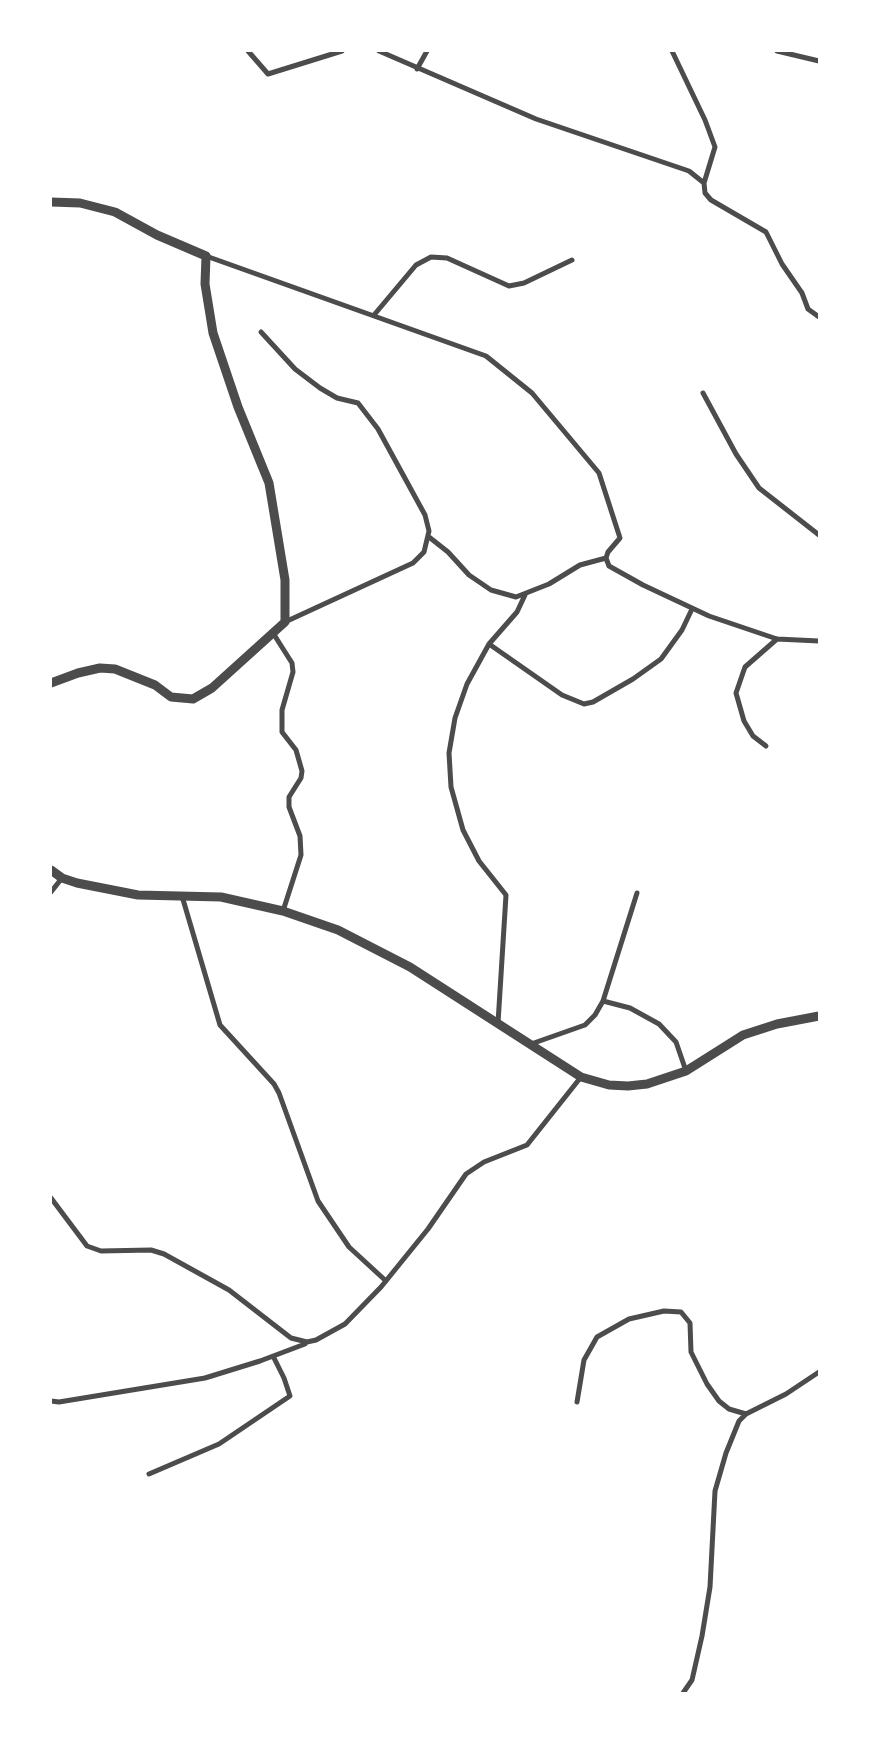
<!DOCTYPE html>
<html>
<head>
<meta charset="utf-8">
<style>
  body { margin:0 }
  #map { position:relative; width:870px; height:1744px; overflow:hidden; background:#fff; font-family:"Zilla Slab",serif }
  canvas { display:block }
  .frame { position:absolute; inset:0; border:52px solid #fff; pointer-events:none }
</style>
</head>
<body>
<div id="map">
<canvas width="870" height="1744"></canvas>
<div class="frame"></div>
</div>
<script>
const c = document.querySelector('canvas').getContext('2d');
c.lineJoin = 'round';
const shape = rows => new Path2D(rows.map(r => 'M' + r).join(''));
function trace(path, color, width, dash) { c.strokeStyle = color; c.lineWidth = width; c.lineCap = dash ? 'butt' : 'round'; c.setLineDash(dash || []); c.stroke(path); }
const minor = shape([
  [248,51,268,74,342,51],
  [379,51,536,119,689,171,704,183,705,193,711,200,766,232,782,264,802,293,808,309,819,317],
  [672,51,705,120,715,147,704,183],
  [777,51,819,61],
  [417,69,427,51],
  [206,256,486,356,532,393,599,473,620,538,608,552,606,558,609,566,643,585,709,616,777,639,819,641],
  [374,315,416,265,431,257,447,258,509,286,524,283,572,260],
  [261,332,295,369,320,388,337,398,358,403,378,429,425,515,429,531,424,552,413,563,285,622],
  [703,393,736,454,759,488,819,535],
  [429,537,448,552,469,575,491,590,516,597,549,584,580,565,606,558],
  [273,633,292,663,293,672,282,710,282,732,296,750,302,771,301,778,289,797,289,807,300,836,301,855,283,911],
  [489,644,562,695,584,704,593,702,633,679,661,659,682,630,692,609],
  [766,746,753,736,744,721,736,693,745,667,777,639],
  [51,892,62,878],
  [182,896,220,1025,274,1084,279,1093,318,1201,349,1247,386,1281],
  [603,1001,630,1008,659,1024,676,1042,686,1071],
  [498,1023,506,895,479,861,463,830,451,787,449,753,455,718,467,684,489,644,517,612,525,595],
  [531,1044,585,1025,595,1015,603,1001,637,893],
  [51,1198,87,1246,101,1251,151,1250,164,1254,229,1290,291,1338,307,1342,316,1340,345,1324,381,1287,428,1229,466,1174,484,1162,527,1145,581,1077],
  [51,1401,59,1402,205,1378,260,1361,305,1344],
  [577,1402,584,1360,597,1337,629,1319,664,1311,681,1312,690,1323,691,1352,707,1384,719,1401,729,1409,746,1414],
  [149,1474,219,1444,290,1396,284,1378,273,1356],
  [683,1693,692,1680,702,1636,710,1587,715,1491,726,1453,739,1421,746,1414,786,1394,819,1372]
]);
const tertiary = shape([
  [51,202,80,203,115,212,157,235,206,256,205,284,213,333,238,407,269,483,285,580,285,622,212,688,193,699,171,697,155,685,115,669,100,668,78,673,51,683],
  [51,870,62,878,77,883,138,895,221,897,283,911,338,930,410,967,581,1077,609,1085,628,1086,647,1084,686,1071,743,1035,777,1024,819,1016]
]);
trace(minor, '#4c4c4c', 5);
trace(tertiary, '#4c4c4c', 9);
</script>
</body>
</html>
